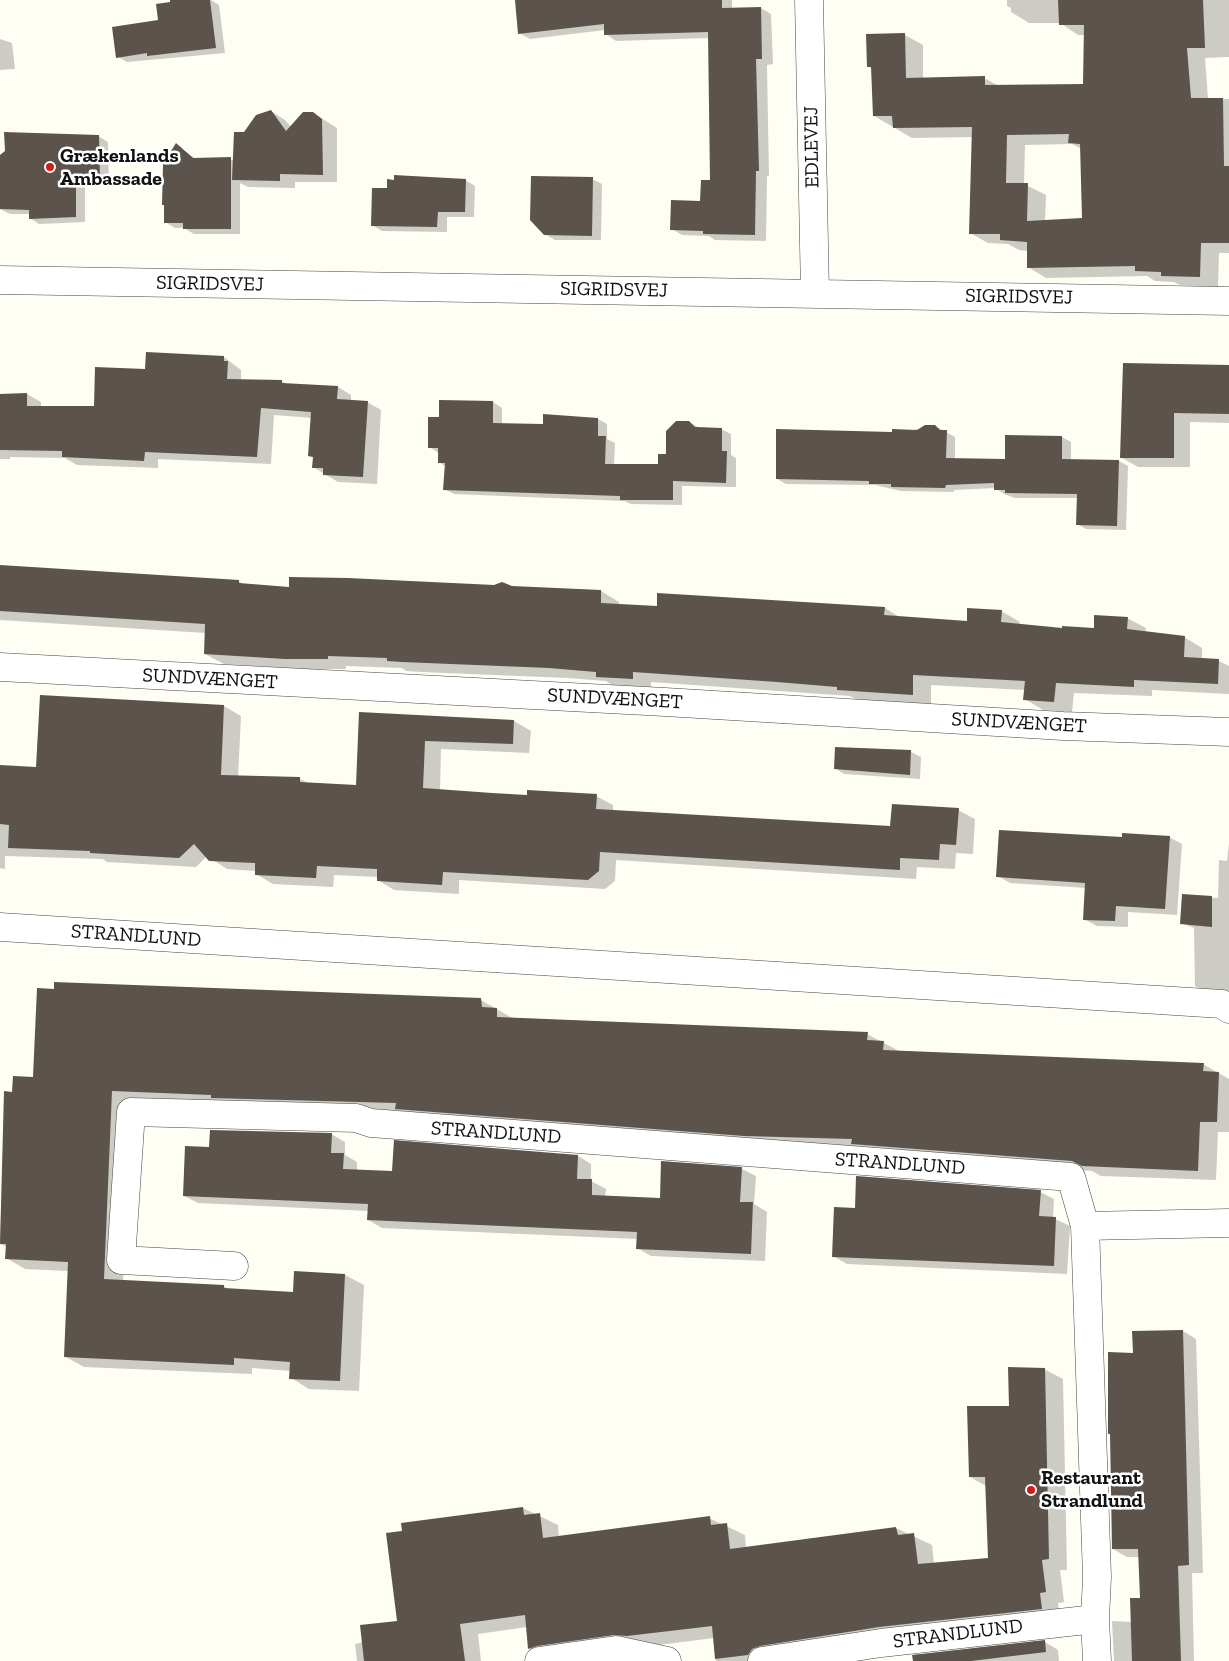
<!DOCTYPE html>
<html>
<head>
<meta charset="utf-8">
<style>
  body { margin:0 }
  canvas { display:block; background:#fffef5 }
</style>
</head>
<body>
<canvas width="1229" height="1661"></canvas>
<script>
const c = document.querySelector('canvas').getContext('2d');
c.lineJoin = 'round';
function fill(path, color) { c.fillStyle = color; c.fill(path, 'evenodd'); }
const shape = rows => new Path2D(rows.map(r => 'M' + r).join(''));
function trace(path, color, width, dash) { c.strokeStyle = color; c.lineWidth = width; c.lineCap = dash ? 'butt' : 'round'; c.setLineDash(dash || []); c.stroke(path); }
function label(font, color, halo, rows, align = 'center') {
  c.font = font + ' "Zilla Slab",serif'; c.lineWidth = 5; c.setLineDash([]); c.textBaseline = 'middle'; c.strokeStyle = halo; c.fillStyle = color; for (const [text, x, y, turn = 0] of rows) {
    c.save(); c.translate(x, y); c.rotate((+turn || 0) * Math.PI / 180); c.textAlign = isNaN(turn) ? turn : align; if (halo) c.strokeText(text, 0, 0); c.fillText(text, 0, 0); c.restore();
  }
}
const shadow = shape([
  [171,0,211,0,219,5,225,53,127,62,118,57,159,21,172,3],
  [516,0,732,0,732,9,761,8,771,14,773,64,767,65,769,176,767,176,766,241,715,240,709,236,682,235,672,229,702,202,711,181,709,38,616,41,606,34,605,30,530,39,519,33],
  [1007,0,1229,0,1229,57,1205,58,1208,99,1229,99,1229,253,1219,253,1218,287,1180,285,1174,282,1155,281,1147,276,1046,278,1028,267,1028,251,1019,250,1008,244,988,243,970,233,973,137,912,138,874,116,873,69,868,66,905,35,923,45,923,79,984,78,999,86,1084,85,1085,35,1078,35,1060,23,1029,23,1011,12,1011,8,1007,6],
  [1072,144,1082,149,1083,219,1045,221,1046,195,1024,184,1025,145],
  [0,39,12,43,15,69,0,70],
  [271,111,285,120,291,127,313,113,337,128,337,182,295,182,295,188,248,187,240,183,240,234,194,234,184,228,175,228,165,222,176,145,196,159,234,160,245,134],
  [98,136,108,142,109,185,85,186,85,222,39,224,30,218,30,214,10,214,0,209],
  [592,179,602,184,601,240,555,240,545,234],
  [465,180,475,186,474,217,447,217,447,232,382,231,372,225,388,190],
  [224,357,241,370,241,380,281,381,287,384,338,387,351,395,351,401,367,402,381,410,377,484,338,482,313,467,314,458,310,456,312,418,274,415,271,464,158,459,158,468,77,465,65,458,10,457,10,459,0,459,0,395,27,394,41,402,41,407,95,408,146,370],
  [1229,366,1229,423,1190,422,1190,467,1138,467,1122,458],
  [493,402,502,408,502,424,544,426,598,419,607,424,607,439,615,443,614,465,659,465,689,422,698,427,721,429,731,434,731,455,736,458,736,487,682,486,682,505,631,504,624,501,454,494,444,489,446,467,439,462,439,453,429,447,440,418],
  [935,426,955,437,955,460,1006,460,1062,437,1071,442,1071,460,1119,461,1128,466,1126,530,1086,529,1077,524,1078,498,1015,498,1004,494,995,488,954,490,954,492,901,491,875,485,786,484,777,479,893,434],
  [0,566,238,581,245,585,290,588,512,587,601,591,619,602,619,605,658,608,885,608,901,618,968,622,1001,611,1020,622,1019,625,1063,630,1095,629,1127,618,1146,628,1145,633,1184,637,1202,648,1202,659,1219,661,1229,666,1229,694,1152,690,1152,696,1074,693,1072,712,1043,710,1025,699,1025,690,931,685,931,704,857,700,850,696,651,682,651,689,615,687,606,681,568,678,421,672,406,671,402,668,346,666,346,669,304,669,224,664,205,654,206,633,0,620],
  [41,696,224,706,241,716,238,777,300,779,308,783,357,786,396,715,514,721,531,731,529,753,441,749,440,791,528,796,596,796,613,805,613,811,892,828,958,810,975,819,973,854,956,853,955,869,917,867,916,879,616,860,615,881,605,889,459,880,459,894,394,890,378,880,378,877,334,875,333,887,273,884,256,874,256,871,227,869,207,856,196,867,107,862,103,859,5,856,5,869,0,868,0,766,37,768],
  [836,748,911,752,921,757,920,779,844,774,835,768],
  [1169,837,1182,844,1177,915,1128,912,1128,927,1097,926,1084,919,1086,888,1010,883,998,876,1123,839],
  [1229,843,1229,993,1203,991,1195,986,1194,928,1181,923,1183,896,1218,898,1219,860,1227,861],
  [481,1000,514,1019,867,1034,901,1052,1203,1064,1229,1079,1229,1132,1218,1132,1216,1180,1101,1176,1092,1171,871,1154,130,1101,123,1281,224,1286,229,1290,294,1294,295,1272,345,1275,364,1285,359,1391,309,1389,291,1378,291,1371,252,1368,252,1374,84,1367,66,1357,69,1271,25,1269,6,1258,7,1247,0,1244,5,1093,14,1093,34,1078],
  [331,1134,345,1142,345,1155,357,1162,357,1170,394,1172,578,1156,591,1164,591,1181,606,1189,605,1197,661,1200,742,1169,756,1176,754,1204,767,1212,765,1261,651,1256,637,1248,638,1239,382,1228,368,1220,369,1211,198,1203,184,1196,211,1149],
  [1040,1192,1054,1199,1053,1218,1070,1226,1067,1274,847,1264,833,1256],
  [1183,1331,1196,1339,1203,1573,1192,1573,1194,1661,1114,1661,1112,1621,1132,1622,1141,1599,1140,1557,1127,1557,1113,1549,1134,1354],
  [1044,1369,1063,1379,1067,1570,1060,1570,1064,1602,1058,1603,1060,1619,769,1661,716,1661,714,1638,548,1659,530,1649,527,1627,478,1634,481,1661,357,1661,355,1644,363,1642,399,1622,523,1508,558,1525,559,1538,709,1518,745,1535,746,1548,896,1528,932,1545,934,1564,989,1559,986,1486,970,1477,1010,1407],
  [1045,1642,1058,1650,1059,1661,914,1661]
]);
const building = shape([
  [170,0,210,0,216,48,147,56,147,53,116,58,112,27,158,20,156,4,170,2],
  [515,0,722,0,722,8,761,7,762,59,756,59,759,171,756,171,755,235,703,234,703,231,670,230,671,200,700,201,701,180,710,180,708,32,604,35,604,24,518,34],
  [1058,0,1203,0,1205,48,1187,48,1191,98,1223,98,1224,166,1229,166,1229,243,1201,243,1200,277,1161,276,1161,272,1135,271,1135,266,1027,268,1027,222,1027,242,1000,240,1000,234,969,234,972,127,893,128,892,116,873,116,871,67,867,67,866,34,905,33,906,78,985,76,985,85,1083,84,1084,25,1059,25],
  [1069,134,1068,143,1080,144,1082,218,1027,221,1028,183,1006,183,1007,135],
  [271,110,286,131,303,112,313,112,322,119,323,175,280,174,280,181,232,180,234,132,244,132,256,115],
  [4,132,99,135,100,180,76,181,76,217,29,219,29,210,0,209,0,155,5,151],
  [176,143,193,158,231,157,231,229,183,229,183,223,164,223,164,205,162,205,163,164],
  [394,175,466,179,465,212,438,212,437,227,371,226,372,188,387,188,387,179,394,180],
  [531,176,593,177,592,236,544,235,530,220],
  [146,352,224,356,224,361,228,361,227,379,282,380,282,383,338,386,337,399,368,401,363,477,323,475,323,468,312,468,313,457,308,456,311,412,261,408,257,457,145,452,144,461,62,457,62,451,0,450,0,394,27,393,27,406,94,406,95,367,145,369],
  [1123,363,1229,365,1229,414,1174,413,1174,458,1120,458],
  [439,400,493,401,493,423,543,424,543,414,598,418,598,436,606,436,605,464,658,464,658,454,666,454,666,431,676,421,689,421,695,427,722,428,722,451,727,451,726,483,673,481,673,500,620,500,620,496,443,490,445,463,438,463,438,448,428,448,428,417,439,417],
  [925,425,935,425,940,430,947,430,946,458,1005,459,1005,435,1062,436,1062,459,1119,460,1117,526,1076,525,1077,494,1005,493,1005,490,994,490,994,483,946,485,945,488,891,487,891,484,869,484,869,481,776,479,776,429,892,432,892,429,917,430],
  [0,565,239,580,239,583,289,587,289,577,348,578,494,585,502,582,512,586,601,590,601,603,657,606,657,593,885,607,884,615,967,621,967,608,1002,610,1001,622,1062,628,1062,626,1094,628,1094,615,1128,617,1127,629,1185,636,1184,657,1219,659,1218,684,1134,680,1134,687,1056,683,1054,702,1023,700,1025,681,913,675,913,695,837,690,837,687,777,682,633,672,633,679,596,677,596,672,549,668,402,662,387,661,387,658,328,656,328,659,285,659,204,654,205,624,0,611],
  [40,695,224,705,221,775,300,777,300,782,356,785,359,712,514,720,513,744,425,741,423,788,492,793,527,795,527,790,597,794,596,809,890,826,892,804,959,808,956,845,940,844,939,860,900,858,900,870,600,852,599,871,588,880,443,872,442,885,377,881,377,869,317,866,316,878,255,875,255,863,209,861,194,844,179,858,90,853,90,851,8,848,9,825,0,824,0,765,36,767],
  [835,747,911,750,910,775,834,769],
  [999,830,1122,837,1122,833,1170,836,1165,909,1116,906,1115,921,1083,920,1085,883,996,877],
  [1182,894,1212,896,1212,927,1180,924],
  [54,982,481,998,482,1007,497,1008,497,1017,868,1032,867,1040,884,1041,883,1050,1204,1063,1203,1071,1219,1072,1217,1122,1200,1122,1198,1171,1082,1166,1072,1161,851,1144,852,1139,744,1136,395,1109,396,1103,211,1098,211,1095,112,1091,104,1279,224,1285,224,1288,293,1292,294,1271,345,1274,340,1381,289,1379,290,1362,234,1358,234,1365,64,1357,68,1262,5,1259,6,1244,0,1244,4,1091,12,1092,13,1076,33,1077,37,988,54,989],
  [210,1130,332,1133,331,1153,344,1153,343,1169,392,1171,394,1140,578,1155,577,1179,592,1179,592,1195,660,1198,661,1161,742,1167,740,1202,753,1202,751,1254,636,1249,637,1232,367,1220,368,1204,183,1196,185,1146,209,1147],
  [856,1176,1041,1190,1039,1216,1056,1217,1054,1266,832,1257,834,1207,855,1208],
  [1183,1330,1189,1565,1178,1566,1181,1661,1132,1661,1130,1598,1140,1598,1138,1549,1112,1549,1110,1434,1108,1434,1108,1352,1133,1353,1132,1331],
  [1008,1367,1045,1368,1049,1559,1042,1560,1046,1592,1040,1593,1042,1609,879,1627,760,1646,752,1649,748,1655,715,1659,712,1626,627,1636,614,1635,537,1646,528,1649,525,1615,460,1624,465,1661,364,1661,360,1625,397,1621,386,1533,402,1531,401,1523,523,1507,524,1515,540,1513,543,1538,710,1516,711,1525,727,1523,730,1549,896,1527,898,1535,914,1533,918,1564,988,1558,985,1477,969,1477,967,1406,1009,1406],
  [1045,1640,1046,1652,971,1661,913,1661,912,1655]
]);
const street = shape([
  [809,0,815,293],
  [0,280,1229,301],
  [0,667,665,702,1063,726,1229,732],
  [0,927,1222,1004,1229,1009],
  [234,1266,121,1260,131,1112,356,1118,371,1123,1071,1177,1085,1226],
  [1095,1619,1097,1661],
  [539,1661,616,1650,667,1661],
  [762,1661,881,1643,1095,1619,1097,1577,1085,1226,1229,1223]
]);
const markers = [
  [50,167,5,"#d21c18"],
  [1031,1490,5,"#d21c18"]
];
const streetNames = [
  ["EDLEVEJ",812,147,-91],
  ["SIGRIDSVEJ",210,284,1],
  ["SIGRIDSVEJ",614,290,1],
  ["SIGRIDSVEJ",1019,297,1],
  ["SUNDVÆNGET",210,679,3],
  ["SUNDVÆNGET",615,699,3],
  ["SUNDVÆNGET",1019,723,3],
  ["STRANDLUND",136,936,4],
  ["STRANDLUND",496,1133,4],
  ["STRANDLUND",900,1164,4],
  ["STRANDLUND",958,1634,-7]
];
const poiNames = [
  ["Grækenlands",60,156],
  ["Ambassade",60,179],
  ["Restaurant",1041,1478],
  ["Strandlund",1041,1501]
];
fill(shadow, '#0003');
fill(building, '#5b534c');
trace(street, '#444', 29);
trace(street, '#fff', 28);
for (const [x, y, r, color] of markers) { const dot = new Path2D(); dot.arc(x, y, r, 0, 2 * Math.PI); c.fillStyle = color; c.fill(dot); trace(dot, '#fff', 2); }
label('20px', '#111', '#fff', streetNames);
label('bold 20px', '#111', '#fff', poiNames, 'left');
</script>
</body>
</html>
